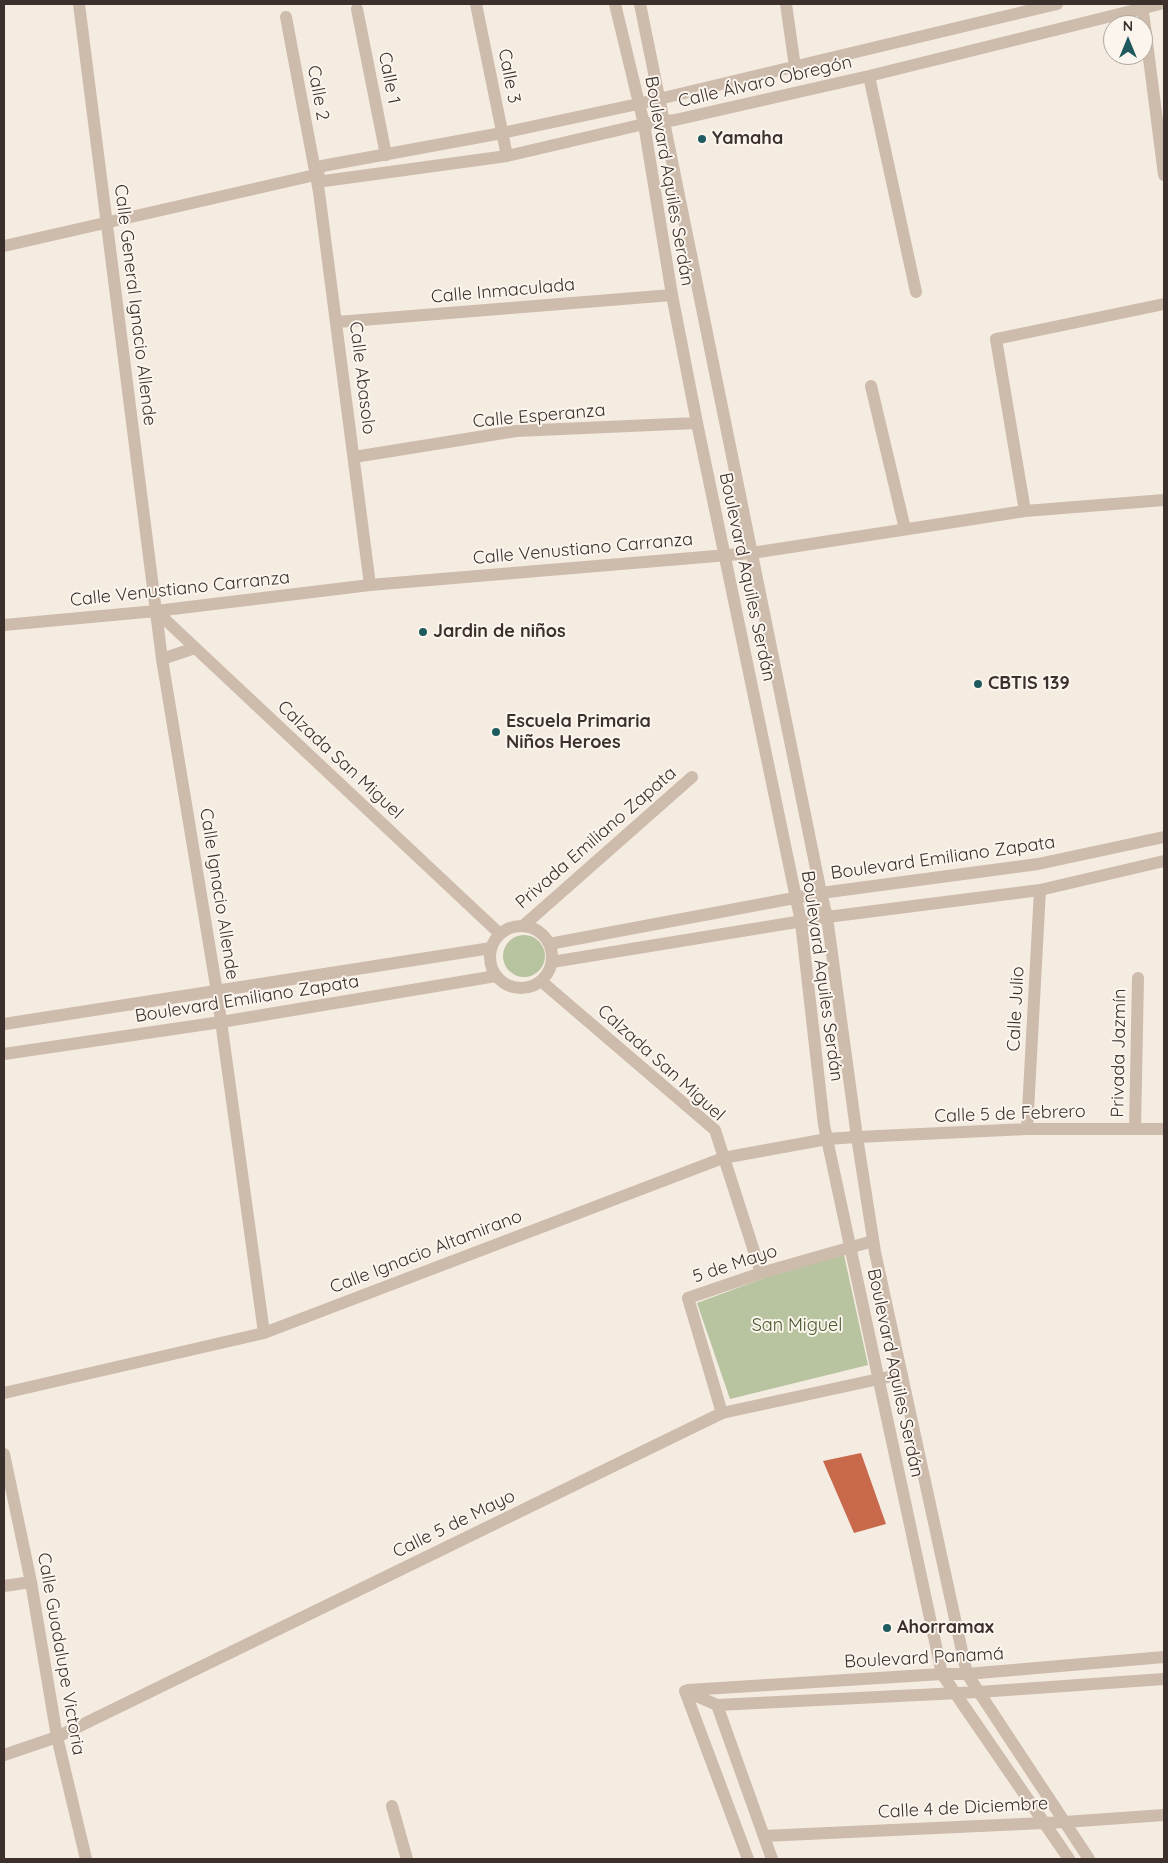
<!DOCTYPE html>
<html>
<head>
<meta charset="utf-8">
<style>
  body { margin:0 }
  #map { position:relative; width:1168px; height:1863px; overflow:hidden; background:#f4ebe1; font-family:Quicksand,sans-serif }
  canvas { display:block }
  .frame { position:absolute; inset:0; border:5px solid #3b302b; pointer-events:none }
  .north { position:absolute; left:1103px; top:15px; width:50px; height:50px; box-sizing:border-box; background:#fbf5ee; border:1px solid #aea6a0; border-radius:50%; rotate:0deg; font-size:14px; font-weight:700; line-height:20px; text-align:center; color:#3b302b }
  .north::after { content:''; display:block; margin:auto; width:18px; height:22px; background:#1f5a5e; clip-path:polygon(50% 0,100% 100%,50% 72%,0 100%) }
</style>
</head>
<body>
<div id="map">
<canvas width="1168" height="1863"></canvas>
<div class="frame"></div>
<div class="north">N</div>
</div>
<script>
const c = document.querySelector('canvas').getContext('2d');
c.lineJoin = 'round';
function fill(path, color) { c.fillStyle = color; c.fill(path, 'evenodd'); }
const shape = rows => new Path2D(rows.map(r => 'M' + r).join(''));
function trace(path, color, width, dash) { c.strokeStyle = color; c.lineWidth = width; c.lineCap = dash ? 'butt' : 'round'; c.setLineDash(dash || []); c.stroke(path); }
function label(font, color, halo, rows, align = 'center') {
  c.font = font + ' Quicksand,sans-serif'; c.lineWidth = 4; c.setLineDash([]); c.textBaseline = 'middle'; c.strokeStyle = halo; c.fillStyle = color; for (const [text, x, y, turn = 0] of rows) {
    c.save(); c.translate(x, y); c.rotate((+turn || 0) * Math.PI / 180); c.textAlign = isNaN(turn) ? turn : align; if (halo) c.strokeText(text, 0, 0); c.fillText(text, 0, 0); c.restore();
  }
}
const green = shape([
  '503 956a21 21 0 1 1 42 0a21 21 0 1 1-42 0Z',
  [844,1255,868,1365,730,1399,697,1303,767,1277]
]);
const building = shape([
  [861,1453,886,1524,854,1533,823,1461]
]);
const minor = shape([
  [79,4,162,659,217,992,264,1333],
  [476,4,507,156],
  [615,4,644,124,672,295,697,423,801,922,824,1125,942,1674,1069,1859],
  [640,4,821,893,827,917,857,1137,875,1252,967,1674,1089,1859],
  [786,4,795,67],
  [1142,4,1164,175],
  [357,9,386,155],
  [286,17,319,192,370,585],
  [869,76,916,292],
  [315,175,324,181,507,156,644,124,675,120,869,76,1160,4],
  [4,246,315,175,322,166,502,133,638,104,1057,4],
  [337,322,672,295],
  [871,386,905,529],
  [354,457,516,431,697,423],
  [1025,511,996,339,1164,304],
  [156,611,500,934],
  [4,625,156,611,370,585,752,553,1025,511,1164,500],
  [162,659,195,648],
  '490 957a31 31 0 1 1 62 0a31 31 0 1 1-62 0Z',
  [523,926,692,777],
  [549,944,821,893,1038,864,1164,837],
  [552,962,827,917,1040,890,1164,861],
  [541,981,715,1130,761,1273],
  [4,1024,491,948],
  [4,1054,221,1022,496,976],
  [1027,1129,1040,890],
  [1135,1129,1138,978],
  [4,1393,264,1333,723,1158,827,1139,857,1137,1027,1129,1164,1129],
  [722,1413,688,1298,761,1273,873,1241],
  [4,1454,31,1582,57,1737,86,1859],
  [4,1586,31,1582],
  [688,1690,942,1674,967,1674,1164,1657],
  [685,1691,717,1705,979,1692,1164,1679],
  [685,1691,748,1859],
  [717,1705,772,1859],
  [4,1755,57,1737,722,1413,902,1374],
  [392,1806,407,1859],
  [764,1836,1065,1822,1164,1815]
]);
const markers = [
  [702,139,5,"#1f5a5e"],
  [423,632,5,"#1f5a5e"],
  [978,684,5,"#1f5a5e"],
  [496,732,5,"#1f5a5e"],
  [887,1628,5,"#1f5a5e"]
];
const streetNames = [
  ["Calle 3",509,76,79],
  ["Calle 1",389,78,79],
  ["Calle Álvaro Obregón",765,82,-13],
  ["Calle 2",318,93,80],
  ["Boulevard Aquiles Serdán",669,181,80],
  ["Calle Inmaculada",503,291,-5],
  ["Calle General Ignacio Allende",135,305,83],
  ["Calle Abasolo",362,378,83],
  ["Calle Esperanza",539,416,-5],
  ["Calle Venustiano Carranza",583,549,-5],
  ["Boulevard Aquiles Serdán",747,577,78],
  ["Calle Venustiano Carranza",180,589,-6],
  ["Calzada San Miguel",340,760,43],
  ["Privada Emiliano Zapata",596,838,-41],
  ["Boulevard Emiliano Zapata",943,858,-8],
  ["Calle Ignacio Allende",219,894,81],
  ["Boulevard Aquiles Serdán",822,976,82],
  ["Boulevard Emiliano Zapata",247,999,-9],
  ["Calle Julio",1016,1009,-87],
  ["Privada Jazmín",1119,1053,-89],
  ["Calzada San Miguel",661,1063,42],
  ["Calle 5 de Febrero",1010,1114,-2],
  ["Calle Ignacio Altamirano",426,1252,-21],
  ["5 de Mayo",735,1264,-18],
  ["Boulevard Aquiles Serdán",895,1373,78],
  ["Calle 5 de Mayo",454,1524,-26],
  ["Calle Guadalupe Victoria",61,1654,80],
  ["Boulevard Panamá",924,1658,-3],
  ["Calle 4 de Diciembre",963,1808,-3]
];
const poiNames = [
  ["Yamaha",712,139],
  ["Jardin de niños",433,632],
  ["CBTIS 139",988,684],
  ["Escuela Primaria",506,722],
  ["Niños Heroes",506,743],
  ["Ahorramax",897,1628]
];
const parkNames = [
  ["San Miguel",797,1326]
];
fill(green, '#b8c4a0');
fill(building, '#c8694b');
trace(minor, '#cdbbac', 12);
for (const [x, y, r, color] of markers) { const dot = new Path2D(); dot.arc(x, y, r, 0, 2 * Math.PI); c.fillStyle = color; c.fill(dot); trace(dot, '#fbf5ee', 2); }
label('18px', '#3b302b', '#fbf5ee', streetNames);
label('bold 18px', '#3b302b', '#fbf5ee', poiNames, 'left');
label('18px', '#4a5a2e', '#fbf5ee', parkNames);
</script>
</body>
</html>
